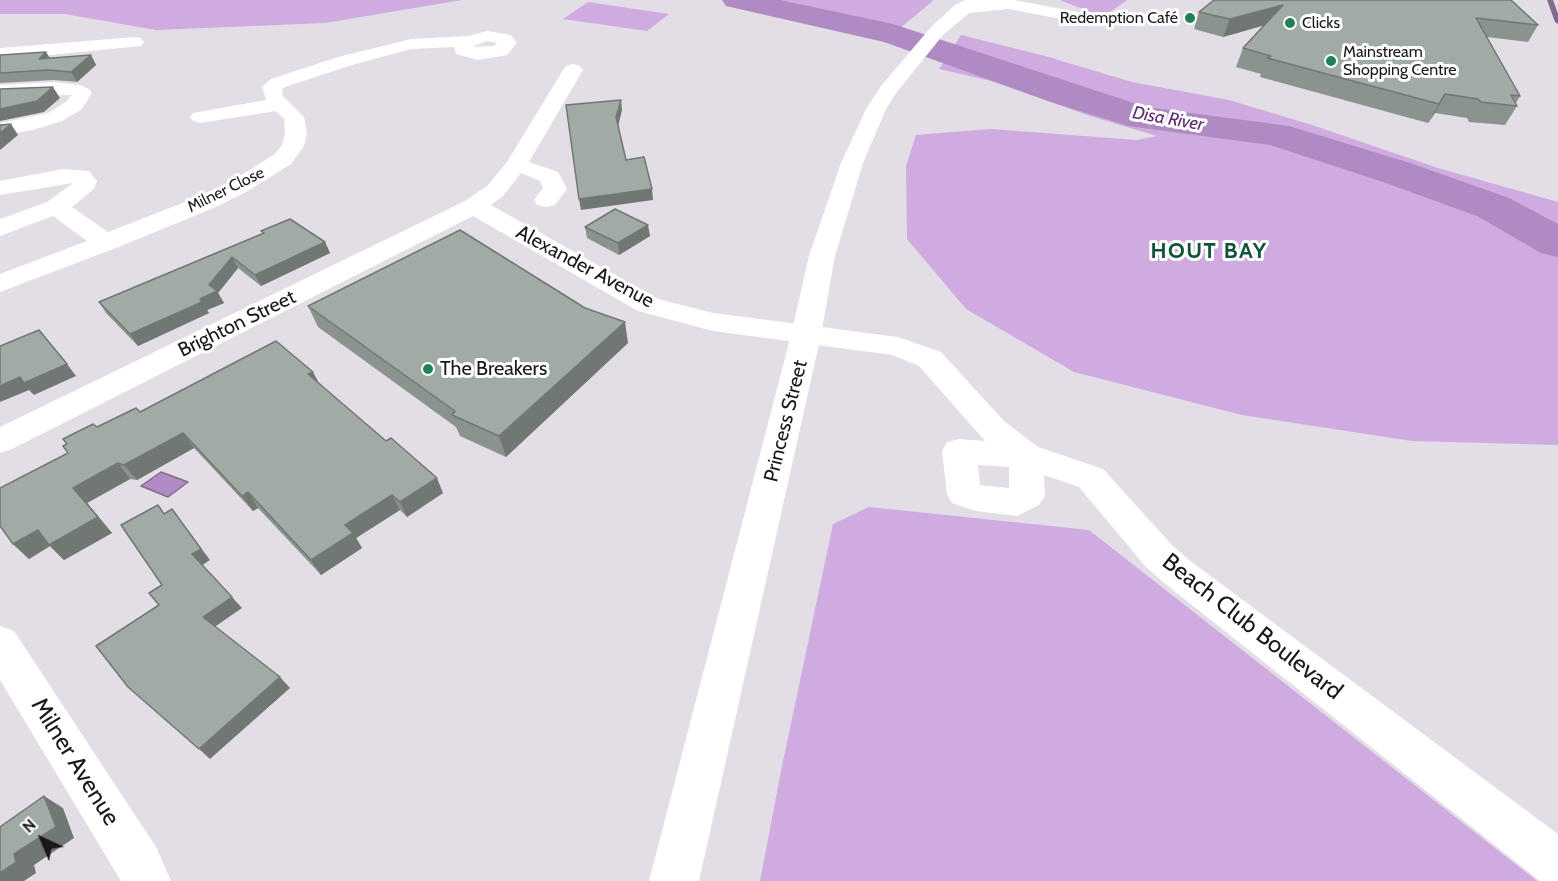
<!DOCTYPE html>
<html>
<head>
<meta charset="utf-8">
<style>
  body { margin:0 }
  #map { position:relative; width:1558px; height:881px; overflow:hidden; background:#e3dde6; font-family:Cabin,sans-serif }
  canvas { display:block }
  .north { position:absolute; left:12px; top:809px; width:60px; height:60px; -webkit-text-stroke:4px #fff; paint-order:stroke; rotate:316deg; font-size:16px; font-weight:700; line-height:24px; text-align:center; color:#1b181c }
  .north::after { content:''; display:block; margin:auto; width:21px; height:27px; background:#1b181c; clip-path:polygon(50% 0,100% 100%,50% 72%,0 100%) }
</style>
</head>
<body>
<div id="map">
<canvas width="1558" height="881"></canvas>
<div class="north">N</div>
</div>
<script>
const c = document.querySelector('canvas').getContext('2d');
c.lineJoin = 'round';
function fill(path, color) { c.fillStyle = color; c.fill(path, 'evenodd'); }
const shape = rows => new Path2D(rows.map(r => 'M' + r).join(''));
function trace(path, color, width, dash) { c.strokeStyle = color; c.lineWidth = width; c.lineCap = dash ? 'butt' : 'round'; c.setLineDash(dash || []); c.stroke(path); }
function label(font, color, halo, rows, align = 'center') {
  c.font = font + ' Cabin,sans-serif'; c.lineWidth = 6; c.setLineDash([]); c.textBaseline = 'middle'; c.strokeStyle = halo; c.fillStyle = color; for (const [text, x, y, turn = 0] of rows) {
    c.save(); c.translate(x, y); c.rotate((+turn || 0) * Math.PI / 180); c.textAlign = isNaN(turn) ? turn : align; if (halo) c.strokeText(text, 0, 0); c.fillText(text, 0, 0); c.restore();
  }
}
const green = shape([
  [0,0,462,0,325,23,156,30,65,14,0,14],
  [737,0,934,0,893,34],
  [1060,0,1127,0,1103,17],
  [588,2,669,14,647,31,563,19],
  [961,35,1045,56,1132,82,1229,100,1312,125,1438,168,1558,202,1558,445,1412,441,1242,415,1074,372,966,309,907,239,906,166,916,135,991,129,1137,140,1157,136,1090,116,991,81,939,69],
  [869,507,1089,530,1537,881,760,881,781,771,833,524]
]);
const water = shape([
  [161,472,188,482,168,497,141,486,161,472]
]);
const stream = shape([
  [1547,0,1553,0,1558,14,1558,24,1555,22,1547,0]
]);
const river = shape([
  [722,0,780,0,893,24,1146,107,1289,126,1410,163,1509,198,1558,224,1558,257,1541,253,1477,216,1380,181,1270,145,1128,126,1051,102,884,42,726,6,722,0]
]);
const street = shape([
  [487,31,511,35,517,43,507,55,478,60,456,54,454,47,411,49,352,65,285,87,282,89,283,96,304,117,307,134,304,146,291,164,248,191,216,207,116,248,0,292,0,274,87,241,53,216,0,236,0,219,47,202,73,183,0,195,0,181,63,169,89,171,97,181,94,189,72,207,108,232,198,197,232,181,275,154,282,145,285,134,284,119,276,111,200,123,193,121,190,117,193,113,266,100,262,87,271,79,338,57,411,39,468,36,487,31],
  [487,41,497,43,494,46,472,47,487,41],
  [135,37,141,38,144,42,141,46,0,60,0,48,135,37],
  [573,64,580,66,583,70,529,162,558,172,567,189,555,205,546,207,537,205,534,200,543,188,540,181,521,173,503,196,491,205,658,299,713,313,898,337,941,352,1004,421,1038,447,1103,469,1172,545,1189,560,1558,834,1558,881,1540,881,1163,582,1146,567,1079,487,1044,475,1045,496,1039,505,1017,516,976,511,952,503,947,494,942,451,947,442,959,439,985,441,919,366,892,355,713,331,638,311,473,216,12,449,0,453,0,427,465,201,487,186,507,162,563,70,566,66,573,64],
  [978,465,1009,467,1009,488,980,485,978,465],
  [54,82,80,85,89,89,92,93,82,109,62,121,33,130,0,135,0,123,48,113,67,101,71,95,0,97,0,85,54,82],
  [0,626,14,631,156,847,171,881,121,881,0,680,0,626]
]);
const secondary = shape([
  [965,0,1014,0,1072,11,1078,12,1081,16,1078,20,1072,21,1008,9,969,13,943,35,896,93,886,109,863,163,835,256,821,335,699,881,649,881,791,335,809,256,841,163,866,109,881,86,931,27,955,5,965,0]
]);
const wall = shape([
  [1511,0,1538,25,1528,42,1487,37,1520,96,1516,103,1517,106,1505,125,1469,122,1467,118,1435,113,1428,123,1260,77,1261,74,1236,67,1243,48,1264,25,1223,37,1194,29,1199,12],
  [0,55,50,58,91,55,96,65,77,82,54,80,0,83],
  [585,227,650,236,619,255,587,238],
  [261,231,325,242,330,253,261,286,238,268,218,293,224,303,207,310,209,313,138,346,106,313,99,302,263,234],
  [308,306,628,343,506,457,460,436,456,427,318,327],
  [318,383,386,441,443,493,407,517,400,510,356,538,362,548,321,575,258,508,253,511,194,448,137,480,130,479,87,503,112,533,64,560,50,546,29,559,13,544,68,453,97,427,140,412]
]);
const shadedWall = shape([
  [1283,5,1276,22,1223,37,1230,19],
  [46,52,52,61,39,59],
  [91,55,96,65,77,82,71,72],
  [53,87,60,98,44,112,0,121,0,109],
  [1445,94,1435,113,1428,123,1439,104],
  [621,100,622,110,618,127,616,117],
  [11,124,18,135,0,150,0,133],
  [652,189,653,200,581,210,579,199],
  [648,225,650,236,619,255,618,243],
  [325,242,330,253,261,286,255,275],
  [232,257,238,268,218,293,224,303,207,310,209,313,138,346,130,334,200,299,209,285],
  [625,322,628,343,506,457,499,436],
  [67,364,76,376,34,395,29,390,0,402,0,386,20,377],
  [313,372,321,387,308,374],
  [183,433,194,448,137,480,124,465],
  [118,463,130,479,87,503,112,533,64,560,50,546,29,559,13,544,73,488],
  [437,478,443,493,407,517,400,502],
  [248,492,258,508,253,511,242,496],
  [392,495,400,510,356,538,362,548,321,575,311,560,345,525],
  [172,509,181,521,210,560,201,566,192,554],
  [232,597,242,608,213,628,203,617],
  [280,677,290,688,210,759,199,749],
  [44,796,63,808,74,838,34,865,36,873,24,881,0,881,0,873,14,854]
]);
const building = shape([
  [1214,0,1511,0,1538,25,1476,18,1520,96,1511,95,1517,106,1481,102,1478,99,1445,94,1439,104,1267,58,1271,56,1243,48,1283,5,1230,19,1199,12,1214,0],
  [46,52,39,59,91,55,71,72,48,70,0,73,0,55,46,52],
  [53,87,37,101,0,109,0,89,53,87],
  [621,100,616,117,626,160,644,157,652,189,579,199,566,105,621,100],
  [11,124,0,133,0,125,11,124],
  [615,209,648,225,618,243,585,227,615,209],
  [290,219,325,242,255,275,232,257,209,285,217,291,200,299,202,302,130,334,99,302,264,233,261,231,290,219],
  [460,230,585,308,625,322,499,436,452,415,455,411,308,306,460,230],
  [39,330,67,364,24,383,20,377,0,386,0,346,39,330],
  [276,341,313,372,308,374,386,441,391,438,437,478,400,502,392,495,345,525,353,533,311,560,248,492,242,496,183,433,124,465,118,463,73,488,98,517,49,545,38,530,13,544,0,526,0,488,68,453,63,446,67,444,63,439,93,424,97,427,136,408,140,412,276,341],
  [158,505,164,514,172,509,201,549,192,554,232,597,203,617,280,677,199,749,128,687,96,646,159,605,149,593,162,585,121,525,158,505],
  [44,796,56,827,14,854,16,862,0,873,0,827,44,796]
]);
const markers = [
  [1190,18,6,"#208058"],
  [1290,23,6,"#208058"],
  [1331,61,6,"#208058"],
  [428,369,6,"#208058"]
];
const farPoinames = [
  ["Redemption Café",1178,18,"right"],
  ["Clicks",1302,23],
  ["Mainstream",1343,52],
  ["Shopping Centre",1343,70]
];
const farStreetnames = [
  ["Milner Close",226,190,-26]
];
const farWaternames = [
  ["Disa River",1168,119,10]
];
const streetNames = [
  ["Alexander Avenue",585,267,28],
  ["Brighton Street",237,324,-26],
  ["Princess Street",786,421,-76]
];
const poiNames = [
  ["The Breakers",440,369]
];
const farDistrictnames = [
  ["HOUT BAY",1209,252]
];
const nearStreetnames = [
  ["Beach Club Boulevard",1252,627,38],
  ["Milner Avenue",75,762,58]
];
fill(green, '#cfabe1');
fill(water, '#b08ac2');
trace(water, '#836890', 1.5);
fill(stream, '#836890');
fill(river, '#b08ac2');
fill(street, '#fff');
fill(secondary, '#fff');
fill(wall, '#8a938e');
fill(shadedWall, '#717874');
fill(building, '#a1aba5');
trace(building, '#717874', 1.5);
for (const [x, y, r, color] of markers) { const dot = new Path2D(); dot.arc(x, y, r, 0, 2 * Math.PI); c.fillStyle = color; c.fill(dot); trace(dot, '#fff', 2); }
label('16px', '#1b181c', '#fff', farPoinames, 'left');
label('16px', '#1b181c', '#fff', farStreetnames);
label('italic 18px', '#5b2c70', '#fff', farWaternames);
label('20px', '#1b181c', '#fff', streetNames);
label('20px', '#1b181c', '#fff', poiNames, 'left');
c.letterSpacing = '1.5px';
label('bold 22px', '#135438', '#fff', farDistrictnames);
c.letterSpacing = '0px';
label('24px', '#1b181c', '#fff', nearStreetnames);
</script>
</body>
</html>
